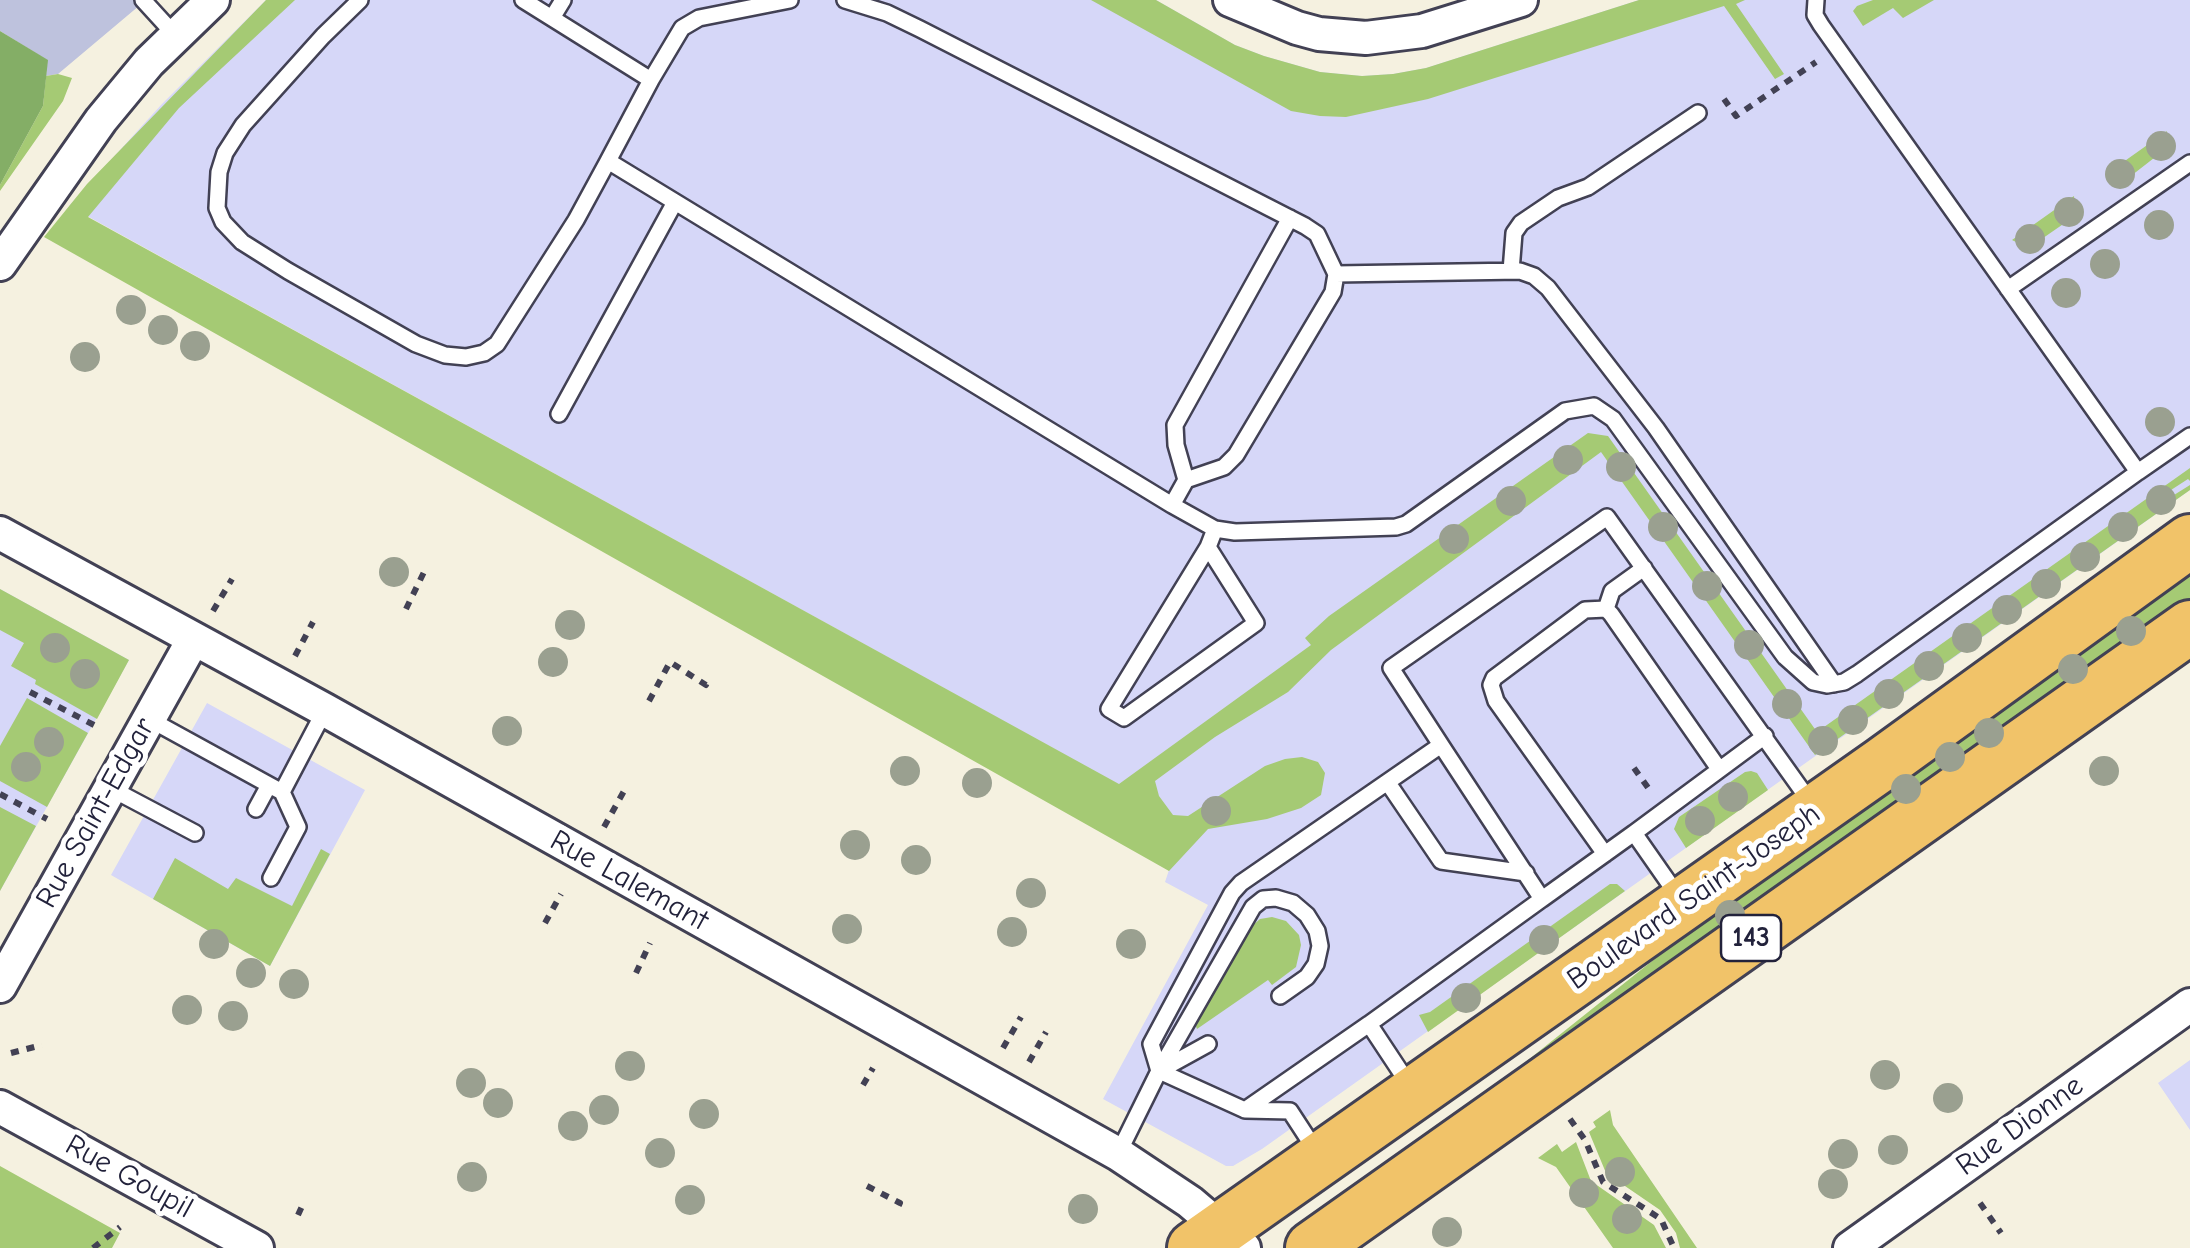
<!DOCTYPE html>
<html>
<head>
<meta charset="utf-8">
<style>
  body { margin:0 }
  canvas { display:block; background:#f5f1e0 }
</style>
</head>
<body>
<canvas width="2190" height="1248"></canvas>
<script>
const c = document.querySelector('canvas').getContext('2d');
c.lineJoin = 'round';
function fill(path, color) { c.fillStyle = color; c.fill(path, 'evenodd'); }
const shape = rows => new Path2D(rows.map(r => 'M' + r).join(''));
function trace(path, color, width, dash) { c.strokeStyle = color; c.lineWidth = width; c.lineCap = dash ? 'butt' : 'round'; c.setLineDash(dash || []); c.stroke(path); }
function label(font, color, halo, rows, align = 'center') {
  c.font = font + ' "Comic Neue",sans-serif'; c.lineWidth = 10; c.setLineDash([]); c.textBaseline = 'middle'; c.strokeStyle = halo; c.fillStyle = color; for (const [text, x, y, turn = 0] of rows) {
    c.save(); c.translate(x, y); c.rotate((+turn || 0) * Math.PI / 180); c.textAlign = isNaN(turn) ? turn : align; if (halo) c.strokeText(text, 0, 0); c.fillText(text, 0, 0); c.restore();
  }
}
const built = shape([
  [266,0,1156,0,1235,45,1264,56,1320,72,1362,76,1393,74,1426,68,1639,0,2190,0,2190,490,1262,1149,1233,1166,1226,1166,1103,1099,1208,905,1165,882,1169,870,1073,816,1118,784,69,206,161,105],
  [0,589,129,660,0,891],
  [207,703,365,790,270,966,111,875],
  [2190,1060,2190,1130,2158,1083]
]);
const industrial = shape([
  [0,0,146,0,58,74,46,76,47,60,0,31]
]);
const green = shape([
  [266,0,295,0,179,108,88,217,1119,784,1311,645,1305,638,1329,616,1588,433,1608,436,1817,732,2190,468,2190,481,2188,479,2171,490,2174,495,2190,485,2190,490,1815,755,1601,452,1331,650,1288,692,1215,737,1155,781,1159,796,1173,815,1188,816,1265,766,1285,759,1302,757,1318,762,1325,773,1321,795,1301,808,1267,819,1208,829,1169,871,44,237,87,184],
  [1091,0,1156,0,1235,45,1264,56,1320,72,1362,76,1393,74,1426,68,1639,0,1745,0,1736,4,1784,74,1775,79,1724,6,1428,99,1346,117,1320,116,1291,111],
  [1873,0,1934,0,1903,18,1893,8,1863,26,1853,11,1857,6],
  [58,74,72,78,63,101,0,191,0,185,43,106,46,76],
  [2167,131,2163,151,2127,179,2114,180,2105,175],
  [2074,196,2075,210,2072,218,2033,245,2022,245,2012,240],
  [2190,572,2190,603,1503,1090,1498,1084,1736,894],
  [0,589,129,660,97,719,35,684,36,680,11,666,24,643,0,630],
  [27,698,88,733,47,807,0,781,0,746],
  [1751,771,1757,773,1768,790,1686,848,1674,829,1679,817,1745,772],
  [0,807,36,826,0,891],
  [321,849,330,854,270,966,153,899,175,858,228,889,236,878,292,906],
  [1610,884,1617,884,1625,891,1428,1032,1419,1015,1430,1012],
  [1272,917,1286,921,1299,935,1301,945,1296,967,1272,985,1268,980,1197,1029,1195,1024,1252,926,1260,919],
  [1610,1110,1613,1125,1697,1248,1680,1248,1676,1233,1660,1210,1606,1173,1589,1132,1596,1127,1593,1122],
  [1576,1142,1591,1181,1654,1225,1666,1248,1613,1248,1556,1167,1538,1158,1557,1144,1562,1152],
  [0,1166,120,1233,112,1248,0,1248]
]);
const forest = shape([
  [0,31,48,60,43,106,0,185]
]);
const path = shape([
  [1724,99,1736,116,1816,62],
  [406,609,425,570],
  [213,611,232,579],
  [295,656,313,622],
  [30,692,96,726],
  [649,701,670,662,706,685,708,679],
  [1634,768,1651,792],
  [0,794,47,819],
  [604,827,624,791],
  [545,923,561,894],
  [636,973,650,943],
  [1003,1048,1021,1017],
  [11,1053,42,1045],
  [1029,1062,1046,1032],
  [863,1085,873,1068],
  [1570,1119,1585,1140,1603,1182,1661,1219,1674,1248],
  [867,1186,900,1203,896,1211],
  [1980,1203,2001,1233],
  [298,1215,303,1204],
  [93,1248,120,1227]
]);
const service = shape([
  [143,0,175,35],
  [360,0,323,36,243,125,225,153,219,172,217,208,223,222,242,242,288,271,416,344,445,355,466,357,484,353,497,344,576,220,608,161],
  [523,0,651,80,682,28,699,18,790,0],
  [845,0,887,13,920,29,1305,226,1317,234,1336,274,1520,271,1534,276,1548,288,1656,428,1834,684],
  [1816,0,1815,15,1821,25,2138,472,2190,436],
  [552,18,563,0],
  [651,80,608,161,1172,505,1186,480],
  [1290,218,1175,425,1176,445,1186,480,1224,467,1236,455,1333,292,1336,274],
  [1511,271,1514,233,1521,223,1558,198,1588,187,1698,113],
  [2008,289,2190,163],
  [559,414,675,202],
  [1172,505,1215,529,1235,532,1396,527,1406,524,1565,411,1594,406,1613,419,1785,657,1813,682,1827,685,1844,682,1857,674,2138,472],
  [1208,547,1256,623,1124,718,1109,709,1208,547,1215,529],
  [1606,609,1612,591,1644,568],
  [149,719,282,792,325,710],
  [1441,745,1391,668,1607,517,1811,803],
  [1388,783,1441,861,1526,873],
  [110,788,195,833],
  [256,809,269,785],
  [1605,854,1496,701,1491,685,1494,678,1585,610,1606,609,1611,614,1719,769],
  [271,878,298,827,282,792],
  [1678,896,1634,833,1765,736],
  [1542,899,1634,833],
  [1369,1024,1245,1110,1159,1071,1151,1044,1232,893,1241,883,1441,745,1542,899,1369,1024,1410,1086],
  [1159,1071,1208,1044],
  [1245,1110,1290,1111,1318,1154],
  [1118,1154,1159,1071,1253,907,1263,899,1276,898,1293,903,1307,915,1317,931,1320,946,1316,964,1307,977,1280,996]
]);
const minor = shape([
  [1230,0,1297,28,1319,34,1366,38,1422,31,1521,0],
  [0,264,101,120,149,62,213,0],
  [0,533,325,710,1118,1154,1190,1202,1244,1248],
  [0,986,193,640],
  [0,1107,257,1248],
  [1850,1248,2190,1005]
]);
const primary = shape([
  [1194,1248,1882,764,2190,541],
  [1312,1248,2190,627]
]);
const trees = [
  [2161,146],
  [2120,174],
  [2069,212],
  [2159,225],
  [2030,239],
  [2105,264],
  [2066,293],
  [131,310],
  [163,330],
  [195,346],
  [85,357],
  [2160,422],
  [1568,460],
  [1621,467],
  [2161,500],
  [1511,501],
  [1663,527],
  [2123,527],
  [1454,539],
  [2085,557],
  [394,572],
  [2046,584],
  [1707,586],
  [2007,610],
  [570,625],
  [2131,631],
  [1967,638],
  [1749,645],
  [55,648],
  [553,662],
  [1929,666],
  [2073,669],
  [85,674],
  [1889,694],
  [1787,704],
  [1853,720],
  [507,731],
  [1989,733],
  [1823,741],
  [49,742],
  [1950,757],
  [26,767],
  [905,771],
  [2104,771],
  [977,783],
  [1906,789],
  [1733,797],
  [1216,811],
  [1700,821],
  [855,845],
  [916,860],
  [1031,893],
  [1730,915],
  [847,929],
  [1012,932],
  [1544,940],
  [214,944],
  [1131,944],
  [251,973],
  [294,984],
  [1466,998],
  [187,1010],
  [233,1016],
  [630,1066],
  [1885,1075],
  [471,1083],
  [1948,1098],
  [498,1103],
  [604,1110],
  [704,1114],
  [573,1126],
  [1893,1150],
  [660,1153],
  [1843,1154],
  [1620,1172],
  [472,1177],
  [1833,1184],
  [1584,1193],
  [690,1200],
  [1083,1209],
  [1627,1219],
  [1447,1232]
];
const shields = [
  [1751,938,60]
];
const shieldNames = [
  ["143",1751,938]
];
const streetNames = [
  ["Rue Saint-Edgar",96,813,-61],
  ["Rue Lalemant",629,881,29],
  ["Boulevard Saint-Joseph",1694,897,-35],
  ["Rue Dionne",2020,1126,-36],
  ["Rue Goupil",129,1177,29]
];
fill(built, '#d6d7f8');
fill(industrial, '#bec2dd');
fill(green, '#a5ca74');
fill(forest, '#84ae66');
trace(service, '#424154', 20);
trace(minor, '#424154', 38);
trace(primary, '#424154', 58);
trace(path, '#424154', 6, [8, 8]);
trace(service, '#fff', 15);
trace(minor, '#fff', 32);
trace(primary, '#f1c369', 52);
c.fillStyle = '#9aa090';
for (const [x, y] of trees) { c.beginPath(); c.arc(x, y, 15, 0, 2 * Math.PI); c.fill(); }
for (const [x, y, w] of shields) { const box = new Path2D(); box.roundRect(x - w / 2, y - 23, w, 46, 8); c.fillStyle = '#fff'; c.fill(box); trace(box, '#22223b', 2.5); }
label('bold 28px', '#22223b', null, shieldNames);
label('30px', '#22223b', '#fff', streetNames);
</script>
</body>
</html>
